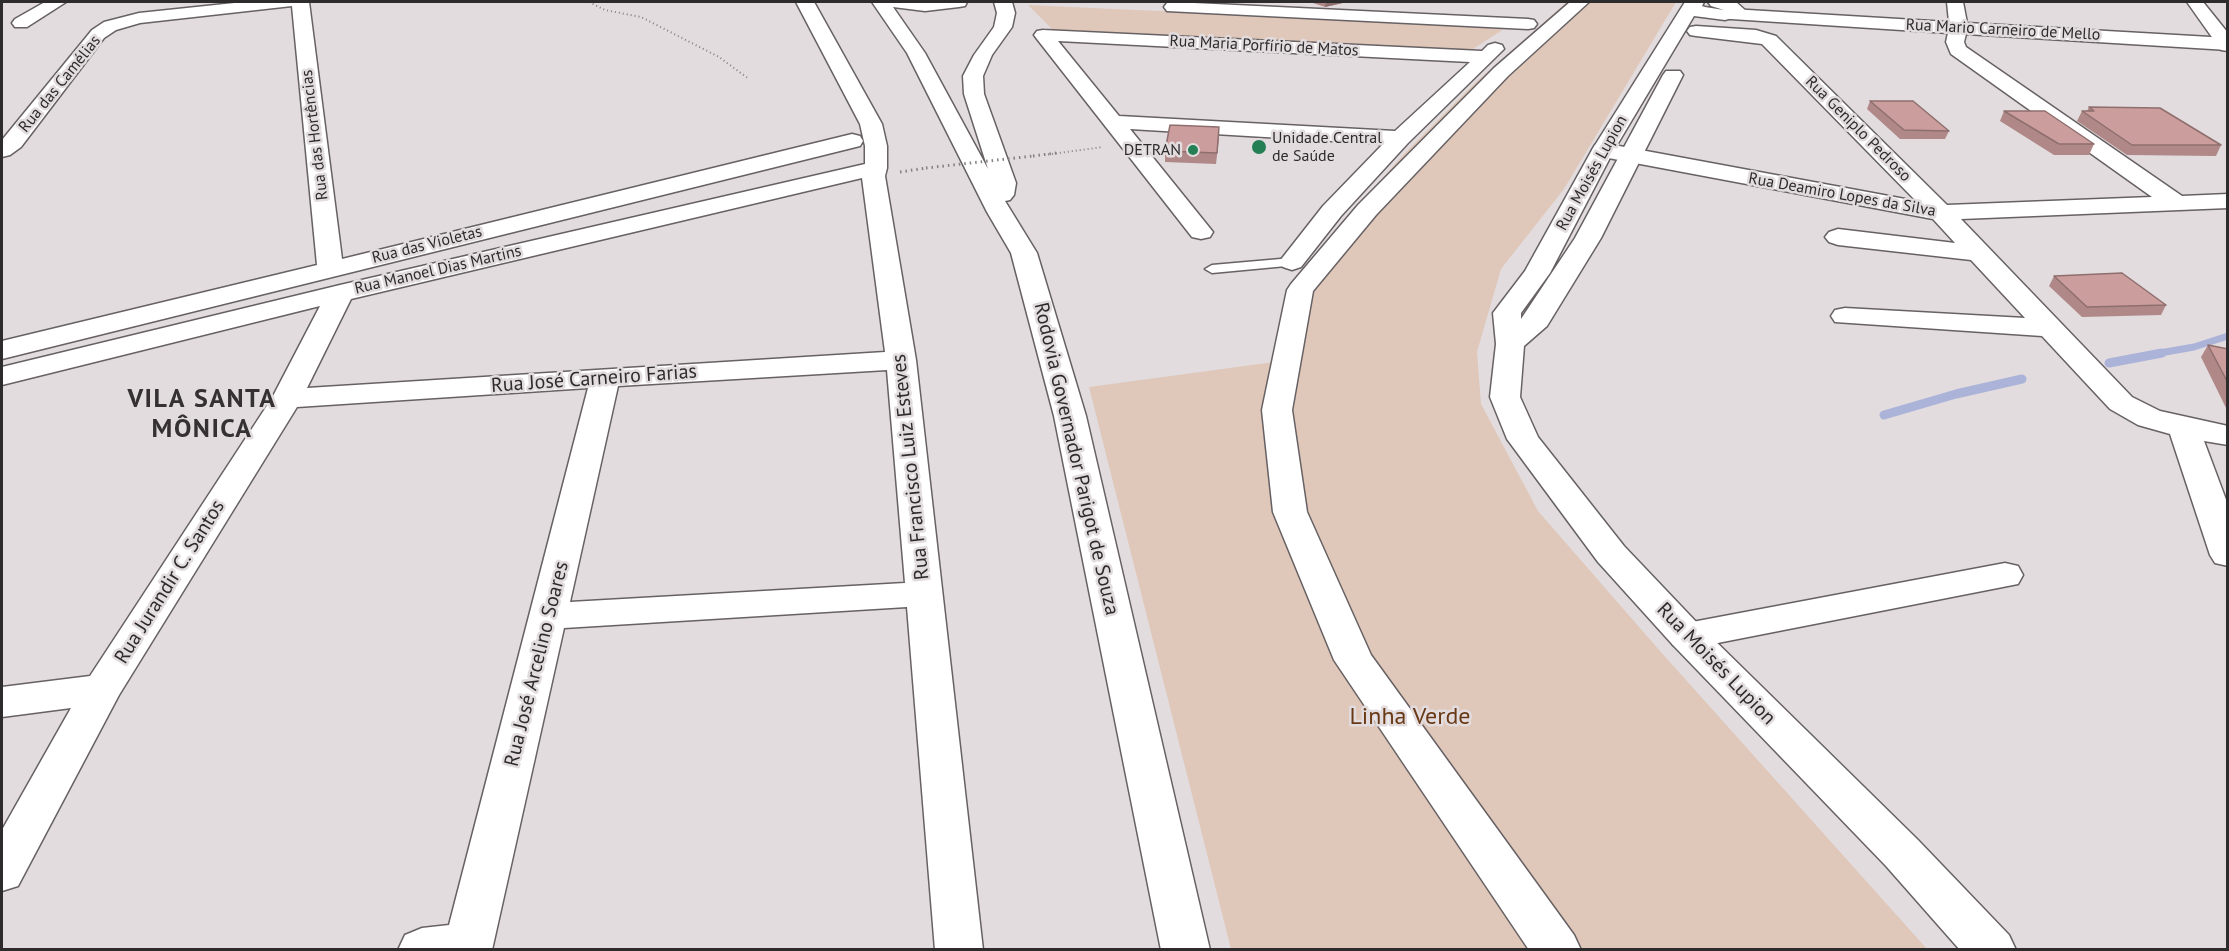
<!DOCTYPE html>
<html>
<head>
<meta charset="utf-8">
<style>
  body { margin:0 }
  #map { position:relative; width:2229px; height:951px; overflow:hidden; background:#e2dcdf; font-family:"PT Sans",sans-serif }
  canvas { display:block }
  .frame { position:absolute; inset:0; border:3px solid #2d2b2c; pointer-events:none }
</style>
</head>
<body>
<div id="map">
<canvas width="2229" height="951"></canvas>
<div class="frame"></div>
</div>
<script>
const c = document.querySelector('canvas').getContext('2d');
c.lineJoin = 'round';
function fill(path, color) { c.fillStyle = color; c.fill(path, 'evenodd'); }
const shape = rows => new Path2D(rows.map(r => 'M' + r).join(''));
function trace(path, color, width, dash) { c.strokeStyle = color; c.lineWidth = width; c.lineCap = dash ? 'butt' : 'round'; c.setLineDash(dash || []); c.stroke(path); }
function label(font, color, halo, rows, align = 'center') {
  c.font = font + ' "PT Sans",sans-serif'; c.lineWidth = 5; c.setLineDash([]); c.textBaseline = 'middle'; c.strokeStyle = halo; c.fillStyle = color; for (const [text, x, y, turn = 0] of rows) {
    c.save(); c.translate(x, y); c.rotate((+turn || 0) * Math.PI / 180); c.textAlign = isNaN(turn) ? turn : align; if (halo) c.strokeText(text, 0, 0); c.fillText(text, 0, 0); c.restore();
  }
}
const green = shape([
  [1567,2,1676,2,1564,189,1501,269,1477,352,1481,404,1538,511,1660,651,1927,949,1231,949,1089,387,1274,362,1291,288,1310,260,1402,156,1477,81],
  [1028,5,1507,27,1470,51,1055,32]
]);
const streamFar1 = shape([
  [2154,354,2194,347,2228,336]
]);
const stream = shape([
  [2109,363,2162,353],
  [1884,415,1956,394,2022,379]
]);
const pathFar1 = shape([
  [589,2,605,10,641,17,719,57,749,79],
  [1044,155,1103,147]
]);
const path = shape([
  [1033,156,1056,153],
  [900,172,926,168]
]);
const lane = shape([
  [1292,258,1299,262,1297,265,1212,273,1205,269,1212,265,1292,258]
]);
const street = shape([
  [45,2,66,2,27,27,15,27,12,23,15,19,45,2],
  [244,2,309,2,342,259,852,134,860,136,863,141,860,146,2,359,2,341,317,265,292,6,140,23,116,30,104,38,21,147,10,155,2,157,2,140,92,30,104,22,139,13,244,2],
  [796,2,814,2,882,124,887,146,887,168,885,176,916,360,983,950,935,950,907,607,564,628,492,950,398,950,405,935,422,928,449,925,588,388,297,407,119,695,18,886,2,891,2,830,71,708,2,717,2,687,90,676,272,398,320,306,2,385,2,367,340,285,865,164,865,146,860,124,796,2],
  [862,178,885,352,307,388,351,299,862,178],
  [887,370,905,583,570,602,618,386,887,370],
  [1173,2,1528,19,1534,20,1537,24,1534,28,1528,29,1167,11,1164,7,1167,3,1173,2],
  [1570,2,1589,2,1508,76,1376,215,1313,291,1292,410,1307,512,1371,655,1574,935,1581,950,1529,950,1334,660,1273,512,1262,410,1287,290,1291,284,1358,205,1494,68,1570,2],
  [1947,2,1963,2,1967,23,2228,38,2228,50,1966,34,1964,42,1966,47,2182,196,2228,194,2228,208,1961,219,2132,397,2160,411,2228,426,2228,445,2204,441,2228,505,2228,566,2215,563,2210,555,2170,434,2138,425,2110,409,2042,336,1835,322,1831,316,1835,310,1845,308,2025,318,1971,260,1838,245,1829,242,1825,237,1829,232,1838,229,1955,243,1933,219,1603,157,1595,155,1592,150,1595,145,1603,143,1916,201,1762,44,1696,36,1690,35,1687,31,1690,27,1696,26,1756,30,1776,36,1947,205,2152,197,1951,54,1946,42,1948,33,1731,19,1725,18,1722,14,1725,10,1731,9,1949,22,1947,2],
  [1043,30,1482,51,1488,45,1495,43,1502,45,1504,49,1408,143,1341,216,1301,267,1292,270,1283,267,1279,262,1283,257,1323,206,1383,144,1130,129,1213,232,1210,237,1201,239,1192,237,1037,39,1034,35,1037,31,1043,30],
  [1058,41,1470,62,1395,131,1119,116,1058,41],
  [2005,563,2018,566,2023,575,2018,584,1687,649,1673,645,1668,636,1673,627,1687,623,2005,563]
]);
const secondary = shape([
  [1685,2,1704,2,1702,6,1705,7,1724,10,1711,6,1708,2,1736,2,1746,11,1743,15,1725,20,1694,16,1614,150,1550,273,1521,313,1521,319,1575,238,1663,75,1666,71,1680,71,1683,75,1601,238,1547,326,1524,346,1520,397,1538,437,1624,546,1701,627,1918,840,2009,935,2016,950,1960,950,1886,866,1673,645,1598,562,1507,439,1490,397,1496,344,1493,313,1525,271,1592,150,1685,2],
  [2187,2,2203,2,2228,33,2228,51,2221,50,2187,2]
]);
const primary = shape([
  [872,2,967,2,965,6,959,7,925,11,893,7,925,53,988,169,964,94,963,76,974,55,994,27,997,13,994,2,1012,2,1015,13,1012,27,992,55,983,76,984,94,1016,183,1014,195,1010,200,1005,201,1037,253,1086,416,1210,950,1161,950,1054,416,1011,253,987,212,907,53,872,2]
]);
const pathBridge = shape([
  [926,168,1033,156]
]);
const wall = shape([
  [1310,2,1347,2,1325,7],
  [1870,101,1949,131,1945,139,1900,139,1867,109],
  [2089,107,2221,145,2216,156,2127,155,2077,121,2082,111,2087,111],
  [2004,111,2094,144,2089,155,2054,155,2000,121],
  [1219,138,1216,164,1165,162,1165,151],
  [2054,276,2166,305,2161,315,2082,317,2049,286],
  [2208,345,2228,349,2228,412,2201,357]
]);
const shadedWall = shape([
  [1326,2,1347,2,1325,7]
]);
const building = shape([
  [1870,101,1913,101,1949,131,1904,130,1870,101],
  [2089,107,2160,108,2221,145,2132,145,2082,111,2094,111,2089,107],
  [2004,111,2045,111,2094,144,2059,144,2004,111],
  [1170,125,1219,127,1217,153,1165,151,1170,125],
  [2122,273,2166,305,2087,307,2054,276,2122,273],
  [2208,345,2228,349,2228,383,2208,345]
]);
const markers = [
  [1259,147,8,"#257f55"],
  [1193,150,6,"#257f55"]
];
const farStreetnames = [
  ["Rua Mario Carneiro de Mello",2003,30,3],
  ["Rua Maria Porfírio de Matos",1264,46,3],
  ["Rua das Camélias",60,84,-51],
  ["Rua Geniplo Pedroso",1858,129,45],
  ["Rua das Hortências",315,135,-97],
  ["Rua Moisés Lupion",1592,173,-61],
  ["Rua Deamiro Lopes da Silva",1842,195,10],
  ["Rua das Violetas",427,245,-14],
  ["Rua Manoel Dias Martins",438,270,-13]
];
const farPoinames = [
  ["Unidade Central",1272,138],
  ["de Saúde",1272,156],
  ["DETRAN",1181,150,"right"]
];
const streetNames = [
  ["Rua José Carneiro Farias",594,379,-4],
  ["Rodovia Governador Parigot de Souza",1076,459,77],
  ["Rua Francisco Luiz Esteves",911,467,-96],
  ["Rua Jurandir C. Santos",170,582,-58],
  ["Rua José Arcelino Soares",537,664,-76],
  ["Rua Moisés Lupion",1716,664,46]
];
const nearParknames = [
  ["Linha Verde",1410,717]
];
const districtNames = [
  ["VILA SANTA",202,400],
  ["MÔNICA",202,430]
];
fill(green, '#dfc8ba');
trace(streamFar1, '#acb3d8', 7);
trace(stream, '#acb3d8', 9);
trace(lane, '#676164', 3);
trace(street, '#676164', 3);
trace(secondary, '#676164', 3);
trace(primary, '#676164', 3);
trace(pathFar1, '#858183', 2, [1, 3]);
trace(path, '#858183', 3, [1.5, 4]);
fill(lane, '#fff');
fill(street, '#fff');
fill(secondary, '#fff');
fill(primary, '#fff');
trace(pathBridge, '#858183', 3, [1.5, 4]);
fill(wall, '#af8887');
fill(shadedWall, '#8e6f6e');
fill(building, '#cb9e9d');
trace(building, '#8e6f6e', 1.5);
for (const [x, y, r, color] of markers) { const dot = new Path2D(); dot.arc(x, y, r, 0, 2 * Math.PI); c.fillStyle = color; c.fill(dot); trace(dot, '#e2dcdf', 2); }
label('16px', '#2d2b2c', '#e2dcdf', farStreetnames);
label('16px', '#2d2b2c', '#e2dcdf', farPoinames, 'left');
label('20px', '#2d2b2c', '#e2dcdf', streetNames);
label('24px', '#693914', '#e2dcdf', nearParknames);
c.letterSpacing = '1.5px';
label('bold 26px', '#353032', '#e2dcdf', districtNames);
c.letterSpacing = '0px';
</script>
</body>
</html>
